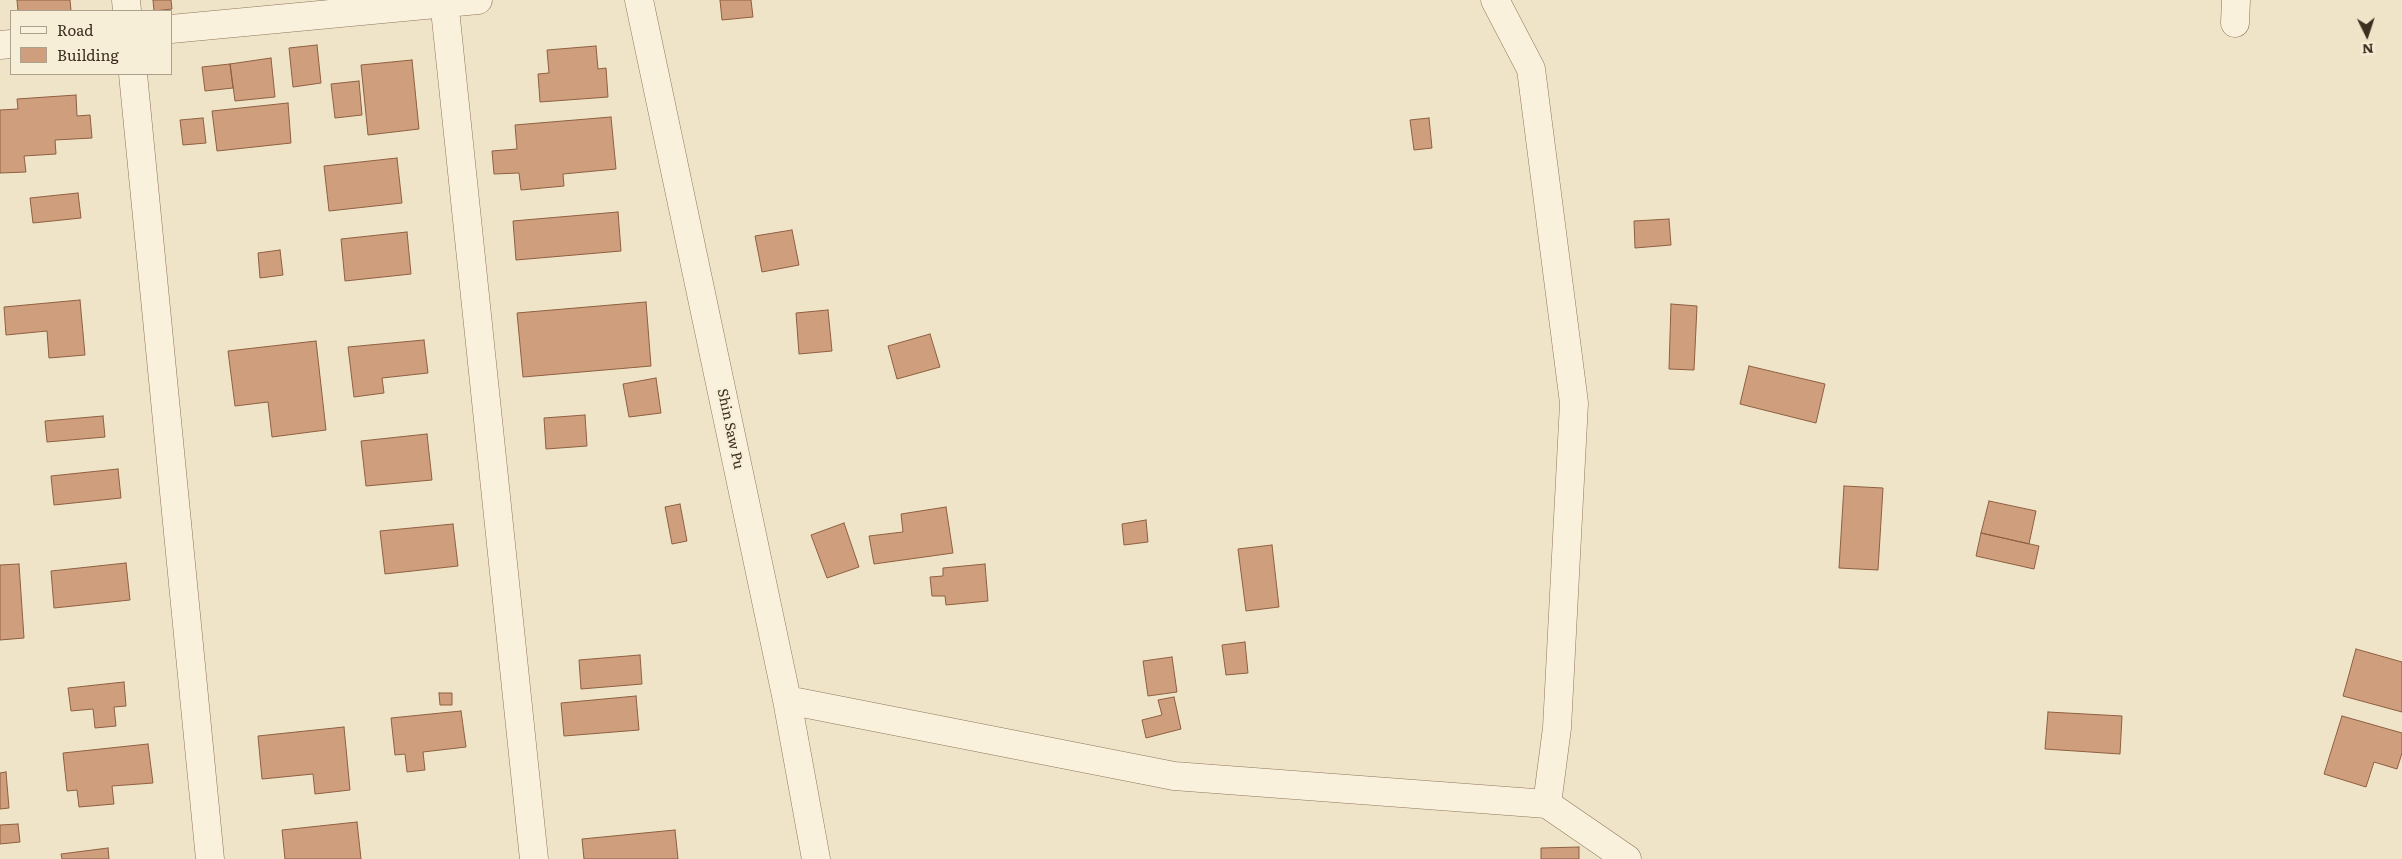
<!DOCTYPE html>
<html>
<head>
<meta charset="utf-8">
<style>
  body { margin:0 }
  #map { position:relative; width:2402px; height:859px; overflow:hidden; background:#f0e4c8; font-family:Literata,serif }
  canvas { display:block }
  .legend { position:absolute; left:10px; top:10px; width:162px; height:65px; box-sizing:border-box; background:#f7eed8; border:1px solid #ada18e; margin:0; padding:6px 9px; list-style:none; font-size:15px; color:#3d2e20 }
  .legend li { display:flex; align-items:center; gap:10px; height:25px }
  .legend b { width:25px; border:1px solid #ada18e }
  .north { position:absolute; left:2342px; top:10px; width:50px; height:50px; -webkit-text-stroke:4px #f7eed8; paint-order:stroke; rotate:176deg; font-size:14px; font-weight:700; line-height:20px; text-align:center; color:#3d2e20 }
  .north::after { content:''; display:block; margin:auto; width:18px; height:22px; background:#3d2e20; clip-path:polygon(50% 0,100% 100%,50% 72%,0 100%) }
</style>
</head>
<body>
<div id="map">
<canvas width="2402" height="859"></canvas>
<ul class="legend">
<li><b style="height:6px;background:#faf1dc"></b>Road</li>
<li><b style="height:14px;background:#cf9f7d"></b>Building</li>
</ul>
<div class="north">N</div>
</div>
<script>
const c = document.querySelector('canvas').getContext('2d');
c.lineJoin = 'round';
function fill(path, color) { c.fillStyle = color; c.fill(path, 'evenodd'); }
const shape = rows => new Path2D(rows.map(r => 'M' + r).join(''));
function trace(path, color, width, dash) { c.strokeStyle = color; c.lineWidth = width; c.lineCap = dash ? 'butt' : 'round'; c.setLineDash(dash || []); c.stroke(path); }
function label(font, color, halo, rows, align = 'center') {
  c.font = font + ' Literata,serif'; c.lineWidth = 4.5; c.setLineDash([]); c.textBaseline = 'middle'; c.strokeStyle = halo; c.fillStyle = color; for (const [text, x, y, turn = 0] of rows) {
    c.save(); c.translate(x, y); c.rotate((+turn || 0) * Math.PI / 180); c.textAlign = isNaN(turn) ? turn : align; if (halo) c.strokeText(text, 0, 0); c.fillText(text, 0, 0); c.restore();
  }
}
const building = shape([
  [17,0,70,0,71,11,18,11,17,0],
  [153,0,171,0,172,9,154,11,153,0],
  [720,0,751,0,753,17,722,20,720,0],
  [317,45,321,83,293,87,289,48,317,45],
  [596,46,598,69,606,68,608,97,540,102,538,74,549,73,547,50,596,46],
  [271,58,275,97,235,101,230,64,271,58],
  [412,60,419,129,368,135,361,65,412,60],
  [230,64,233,88,205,91,202,67,230,64],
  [359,81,362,115,335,118,331,84,359,81],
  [76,95,77,116,90,115,92,138,55,140,56,154,24,156,26,172,0,173,0,110,18,109,17,99,76,95],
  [288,103,291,143,217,151,212,111,288,103],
  [611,117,616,169,563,174,564,186,521,190,519,173,494,174,492,151,517,149,515,125,611,117],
  [203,118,206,143,183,145,180,120,203,118],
  [1429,118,1432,148,1414,150,1410,120,1429,118],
  [397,158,402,203,329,211,324,166,397,158],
  [78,193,81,218,33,223,30,198,78,193],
  [618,212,621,251,516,260,513,221,618,212],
  [1669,219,1671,245,1635,248,1634,221,1669,219],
  [792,230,799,265,762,272,755,236,792,230],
  [407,232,411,274,345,281,341,239,407,232],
  [280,250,283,275,260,278,258,253,280,250],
  [80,300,85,355,49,358,47,331,6,335,4,307,80,300],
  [646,302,651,366,523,377,517,313,646,302],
  [1671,304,1697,306,1694,370,1669,369,1671,304],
  [828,310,832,351,799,354,796,313,828,310],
  [930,334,940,367,897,379,888,346,930,334],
  [424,340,428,373,382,378,384,393,354,397,348,347,424,340],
  [316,341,326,430,272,437,268,402,235,406,228,351,316,341],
  [1749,366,1825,384,1816,423,1740,404,1749,366],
  [656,378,661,413,629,417,623,384,656,378],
  [585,415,587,446,546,449,544,418,585,415],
  [103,416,105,437,47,442,45,421,103,416],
  [427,434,432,480,366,486,361,441,427,434],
  [118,469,121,498,54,505,51,476,118,469],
  [1844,486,1883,488,1878,570,1839,568,1844,486],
  [1989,501,2036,511,2029,544,1981,533,1989,501],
  [680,504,687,541,672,544,665,507,680,504],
  [946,507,953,553,874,564,869,536,903,532,901,514,946,507],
  [1146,520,1148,542,1124,545,1122,524,1146,520],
  [844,523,859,567,827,578,811,535,844,523],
  [453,524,458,566,385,574,380,531,453,524],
  [1981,533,2039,546,2034,569,1976,556,1981,533],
  [1272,545,1279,607,1246,611,1238,549,1272,545],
  [126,563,130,600,54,608,51,571,126,563],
  [19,564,24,638,0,640,0,565,19,564],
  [985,564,988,601,946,605,945,596,932,596,930,577,943,576,943,568,985,564],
  [1245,642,1248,673,1226,675,1222,645,1245,642],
  [2356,649,2402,662,2402,712,2343,696,2356,649],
  [640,655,642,684,581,689,579,660,640,655],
  [1172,657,1177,692,1148,696,1143,661,1172,657],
  [124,682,126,706,114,707,116,726,95,728,93,709,71,711,68,688,124,682],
  [439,693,452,693,452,705,440,705,439,693],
  [636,696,639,730,564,736,561,703,636,696],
  [1174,697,1181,729,1146,738,1142,720,1162,715,1158,700,1174,697],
  [461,711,466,747,423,752,425,770,407,772,405,754,395,755,391,718,461,711],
  [2048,712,2122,716,2120,754,2045,749,2048,712],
  [2342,716,2402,733,2402,753,2397,769,2374,762,2366,787,2324,774,2342,716],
  [344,727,350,790,315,794,313,774,262,779,258,736,344,727],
  [148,744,153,783,112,786,114,804,79,807,77,790,67,791,63,753,148,744],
  [6,772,9,808,0,809,0,773,6,772],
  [357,822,361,859,285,859,282,830,357,822],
  [18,824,20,842,0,844,0,825,18,824],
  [675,830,678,859,584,859,582,839,675,830],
  [1579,847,1579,859,1541,859,1541,848,1579,847],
  [108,848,109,859,62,859,61,854,108,848]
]);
const minor = shape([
  [126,0,127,11],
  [444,0,534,859],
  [639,0,787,700,816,859],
  [1495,0,1531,69,1574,403,1557,728,1547,804],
  [2235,23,2236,0],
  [171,29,478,0],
  [0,45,11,44],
  [133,74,210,859],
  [787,700,1174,776,1547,804,1627,859]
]);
const streetNames = [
  ["Shin Saw Pu",730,429,78]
];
fill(building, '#cf9f7d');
trace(building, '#8d5f41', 1);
trace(minor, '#8d765c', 29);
trace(minor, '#faf1dc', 28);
label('14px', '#3d2e20', '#f7eed8', streetNames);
</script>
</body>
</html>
